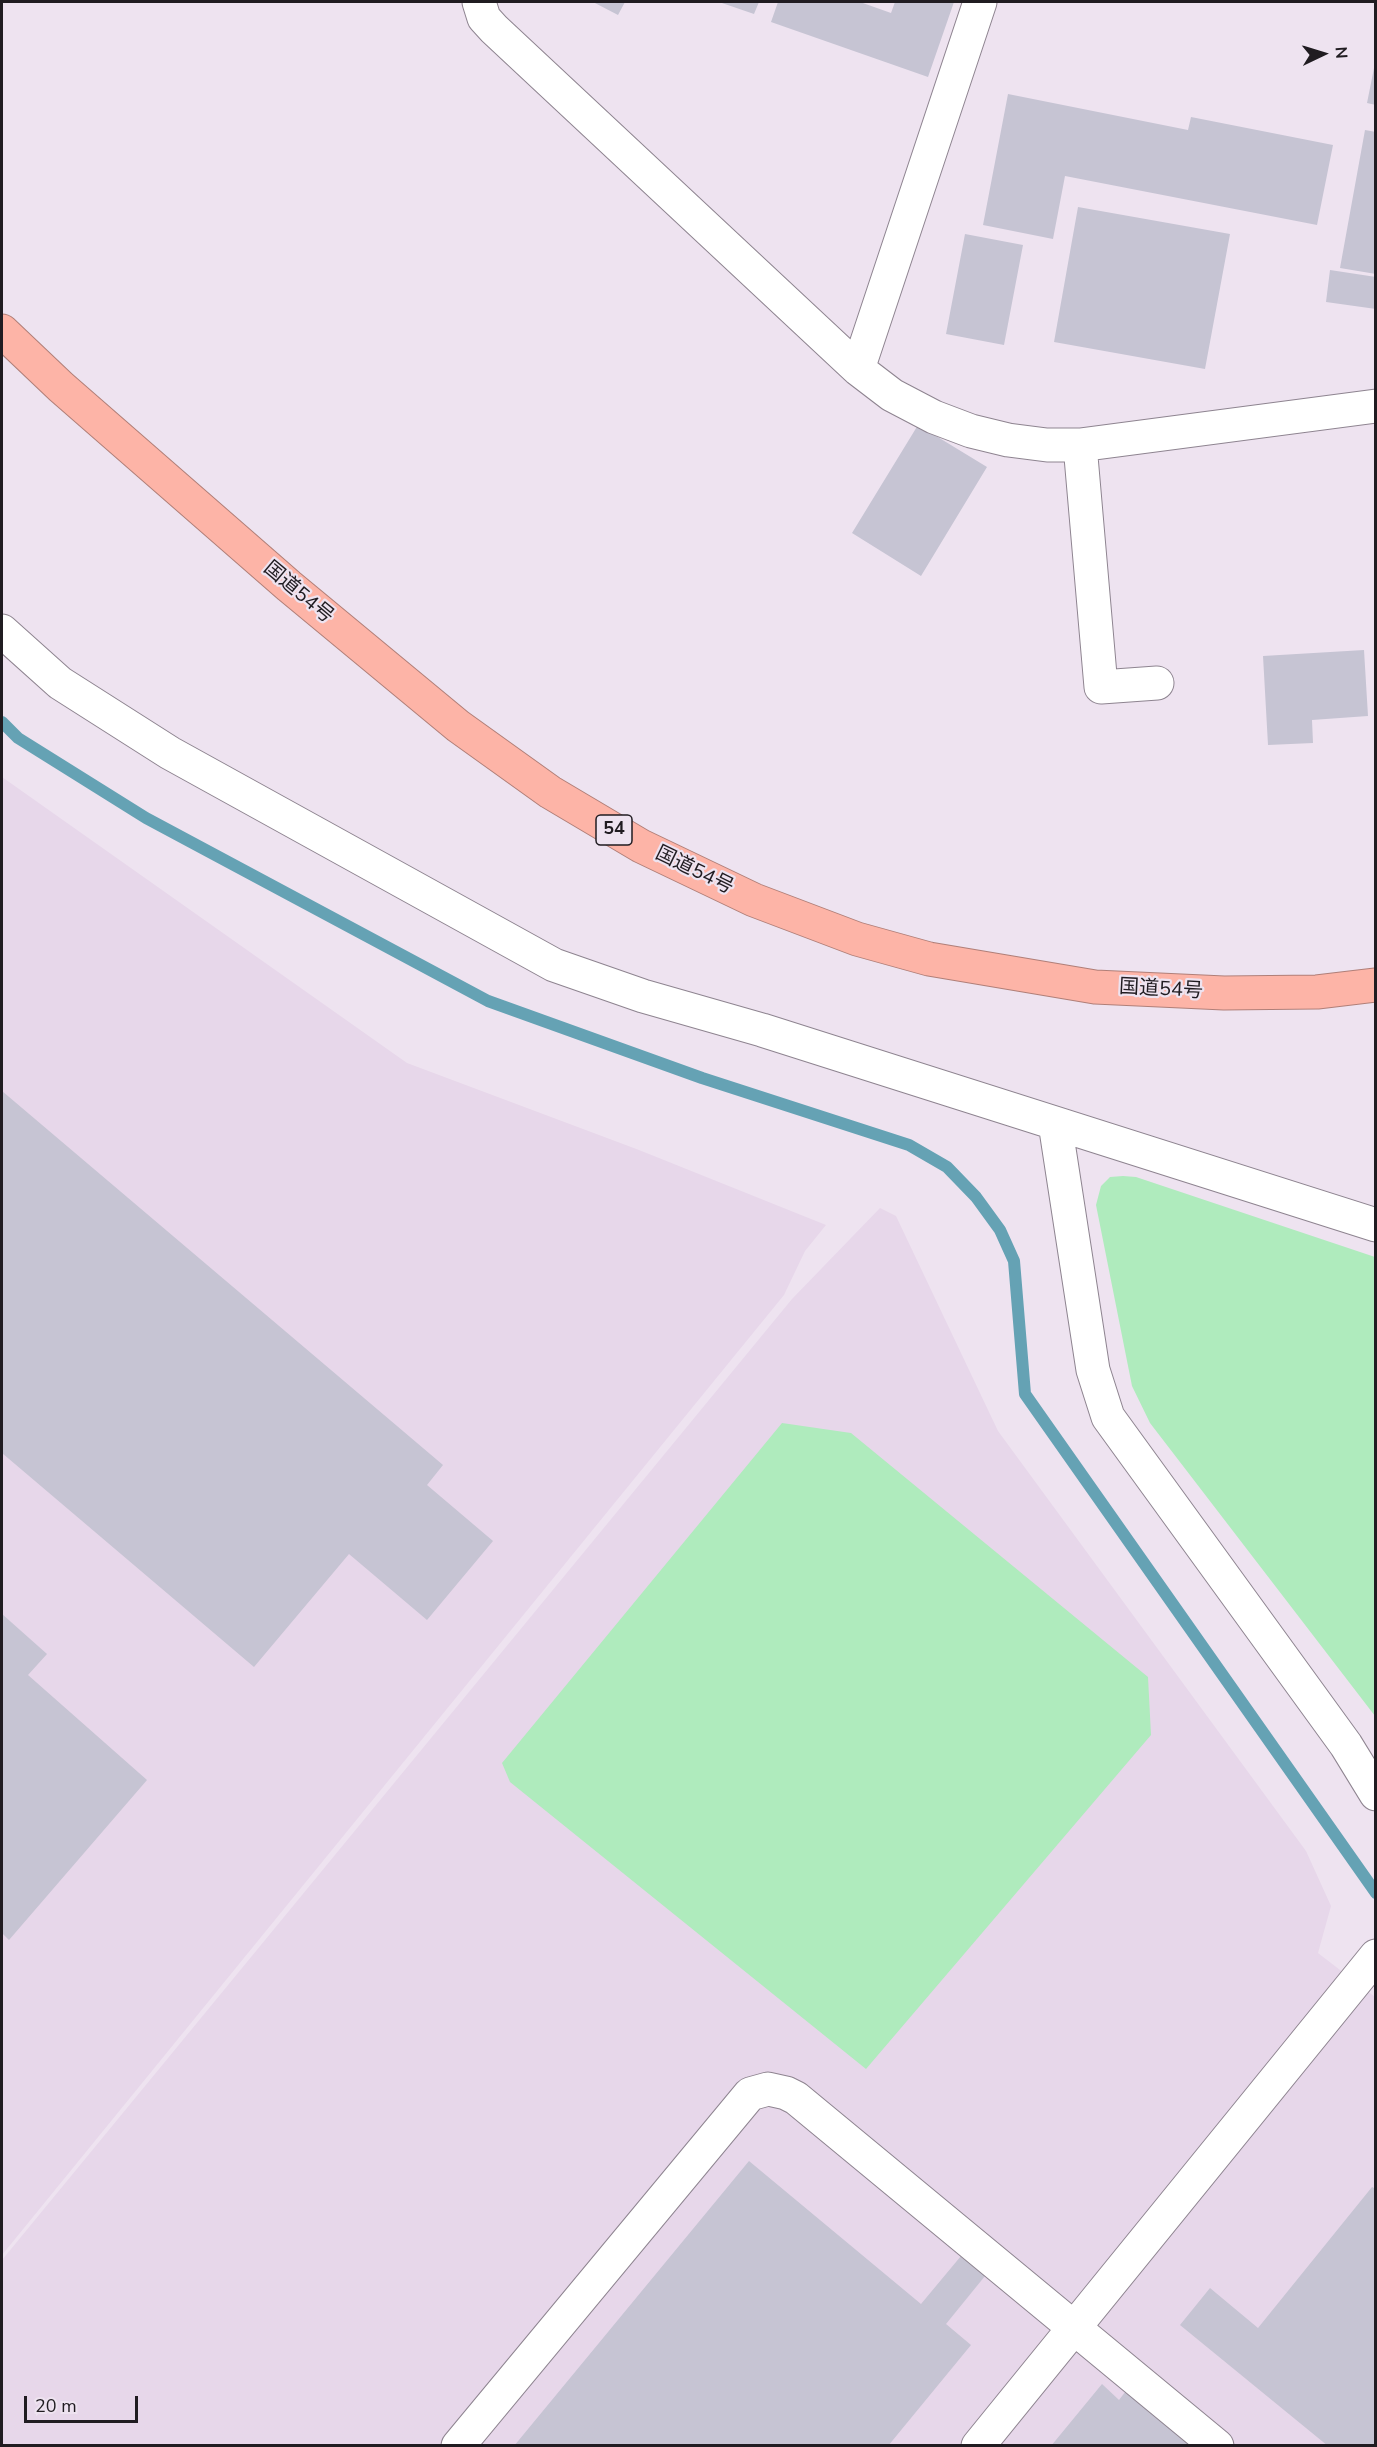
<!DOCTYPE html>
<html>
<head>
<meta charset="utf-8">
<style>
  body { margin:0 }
  #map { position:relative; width:1377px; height:2447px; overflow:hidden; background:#eee3f0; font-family:"Nunito Sans",sans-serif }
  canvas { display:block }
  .frame { position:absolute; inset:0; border:3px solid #201c21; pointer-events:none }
  .north { position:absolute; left:1293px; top:24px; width:60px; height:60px; -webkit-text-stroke:4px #eee3f0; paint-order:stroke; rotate:86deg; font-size:16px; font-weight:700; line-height:24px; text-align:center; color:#201c21 }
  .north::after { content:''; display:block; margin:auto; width:21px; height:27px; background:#201c21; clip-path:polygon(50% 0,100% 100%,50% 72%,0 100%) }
  .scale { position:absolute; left:24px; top:2396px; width:114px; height:27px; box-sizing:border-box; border:3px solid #201c21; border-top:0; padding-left:8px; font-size:18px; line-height:21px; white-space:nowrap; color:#201c21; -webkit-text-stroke:4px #eee3f0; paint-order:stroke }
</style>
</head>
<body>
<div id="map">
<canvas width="1377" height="2447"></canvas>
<div class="frame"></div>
<div class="north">N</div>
<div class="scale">20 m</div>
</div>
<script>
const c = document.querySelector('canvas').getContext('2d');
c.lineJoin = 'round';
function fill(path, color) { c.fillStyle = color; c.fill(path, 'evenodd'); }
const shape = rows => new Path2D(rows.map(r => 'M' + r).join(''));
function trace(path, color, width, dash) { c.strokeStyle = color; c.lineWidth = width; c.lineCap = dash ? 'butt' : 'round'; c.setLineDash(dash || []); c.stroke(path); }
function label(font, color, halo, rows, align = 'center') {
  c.font = font + ' "Nunito Sans","Noto Sans JP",sans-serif'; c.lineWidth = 4.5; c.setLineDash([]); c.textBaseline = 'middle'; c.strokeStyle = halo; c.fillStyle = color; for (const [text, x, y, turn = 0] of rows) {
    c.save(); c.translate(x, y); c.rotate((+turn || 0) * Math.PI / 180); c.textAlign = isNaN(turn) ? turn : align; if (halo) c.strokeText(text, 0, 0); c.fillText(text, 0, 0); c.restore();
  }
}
const built = shape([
  [2,777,407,1063,639,1150,826,1225,805,1251,784,1295,2,2255],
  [880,1208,896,1216,998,1431,1306,1851,1331,1906,1318,1953,1375,1997,1375,2445,2,2446,2,2260,792,1299]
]);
const green = shape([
  [1123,1176,1136,1177,1375,1257,1375,1716,1150,1423,1132,1386,1096,1205,1101,1186,1110,1177],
  [782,1423,851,1433,1148,1677,1151,1735,866,2069,510,1782,502,1763]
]);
const stream = shape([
  [2,722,18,738,146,818,488,1001,702,1078,909,1145,947,1167,976,1197,1000,1230,1014,1261,1025,1394,1376,1893]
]);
const building = shape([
  [593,2,625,2,618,15],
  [719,2,759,2,754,14],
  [778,2,860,2,891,13,895,2,954,2,928,77,771,22],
  [1374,68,1376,68,1376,105,1367,103],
  [1008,94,1188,130,1191,117,1333,145,1317,225,1065,176,1053,239,983,225],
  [1365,130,1376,132,1376,274,1340,268],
  [1078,207,1230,234,1205,369,1054,342],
  [965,234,1023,245,1004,345,946,334],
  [1330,270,1376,277,1376,309,1326,302],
  [918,425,987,467,921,576,852,533],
  [1364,650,1368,716,1312,720,1313,743,1268,745,1263,656],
  [2,1091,443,1465,427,1485,493,1541,427,1620,349,1554,254,1667,2,1453],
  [2,1614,47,1654,28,1675,147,1780,9,1940,2,1933],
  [749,2161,921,2304,961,2256,985,2276,946,2324,971,2345,888,2446,514,2446],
  [1372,2187,1376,2189,1376,2446,1328,2446,1180,2325,1210,2288,1258,2328],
  [1102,2384,1119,2400,1129,2387,1199,2446,1051,2446]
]);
const street = shape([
  [479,2,484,18,494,29,858,369,892,395,934,417,971,431,1008,440,1047,445,1080,445,1376,406],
  [858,369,980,2],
  [1080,445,1101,687,1157,683]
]);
const secondary = shape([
  [2,631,60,683,170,753,554,965,643,996,762,1030,1376,1225],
  [1055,1123,1093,1370,1108,1417,1346,1745,1376,1794],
  [458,2446,750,2094,768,2089,786,2093,796,2098,1217,2446],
  [978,2446,1376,1956]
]);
const highway = shape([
  [2,331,61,387,289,586,458,726,550,792,641,846,754,900,857,939,929,959,1095,987,1224,993,1317,992,1376,985]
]);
const shields = [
  [614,830,36]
];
const shieldNames = [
  ["54",614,830]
];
const streetNames = [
  ["国道54号",298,593,40],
  ["国道54号",694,871,26],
  ["国道54号",1161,990,3]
];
fill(built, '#e7d7ea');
fill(green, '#afebbd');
trace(stream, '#65a2b4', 12);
fill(building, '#c6c4d3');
trace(street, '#8e8490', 35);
trace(secondary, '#8e8490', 35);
trace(highway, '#b07f78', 35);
trace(street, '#fff', 33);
trace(secondary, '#fff', 33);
trace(highway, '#fdb4a7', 33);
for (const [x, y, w] of shields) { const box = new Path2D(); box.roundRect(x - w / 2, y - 15, w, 30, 4.5); c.fillStyle = '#eee3f0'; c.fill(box); trace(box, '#201c21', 1.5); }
label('bold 18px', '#201c21', null, shieldNames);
label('20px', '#201c21', '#eee3f0', streetNames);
</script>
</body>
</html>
